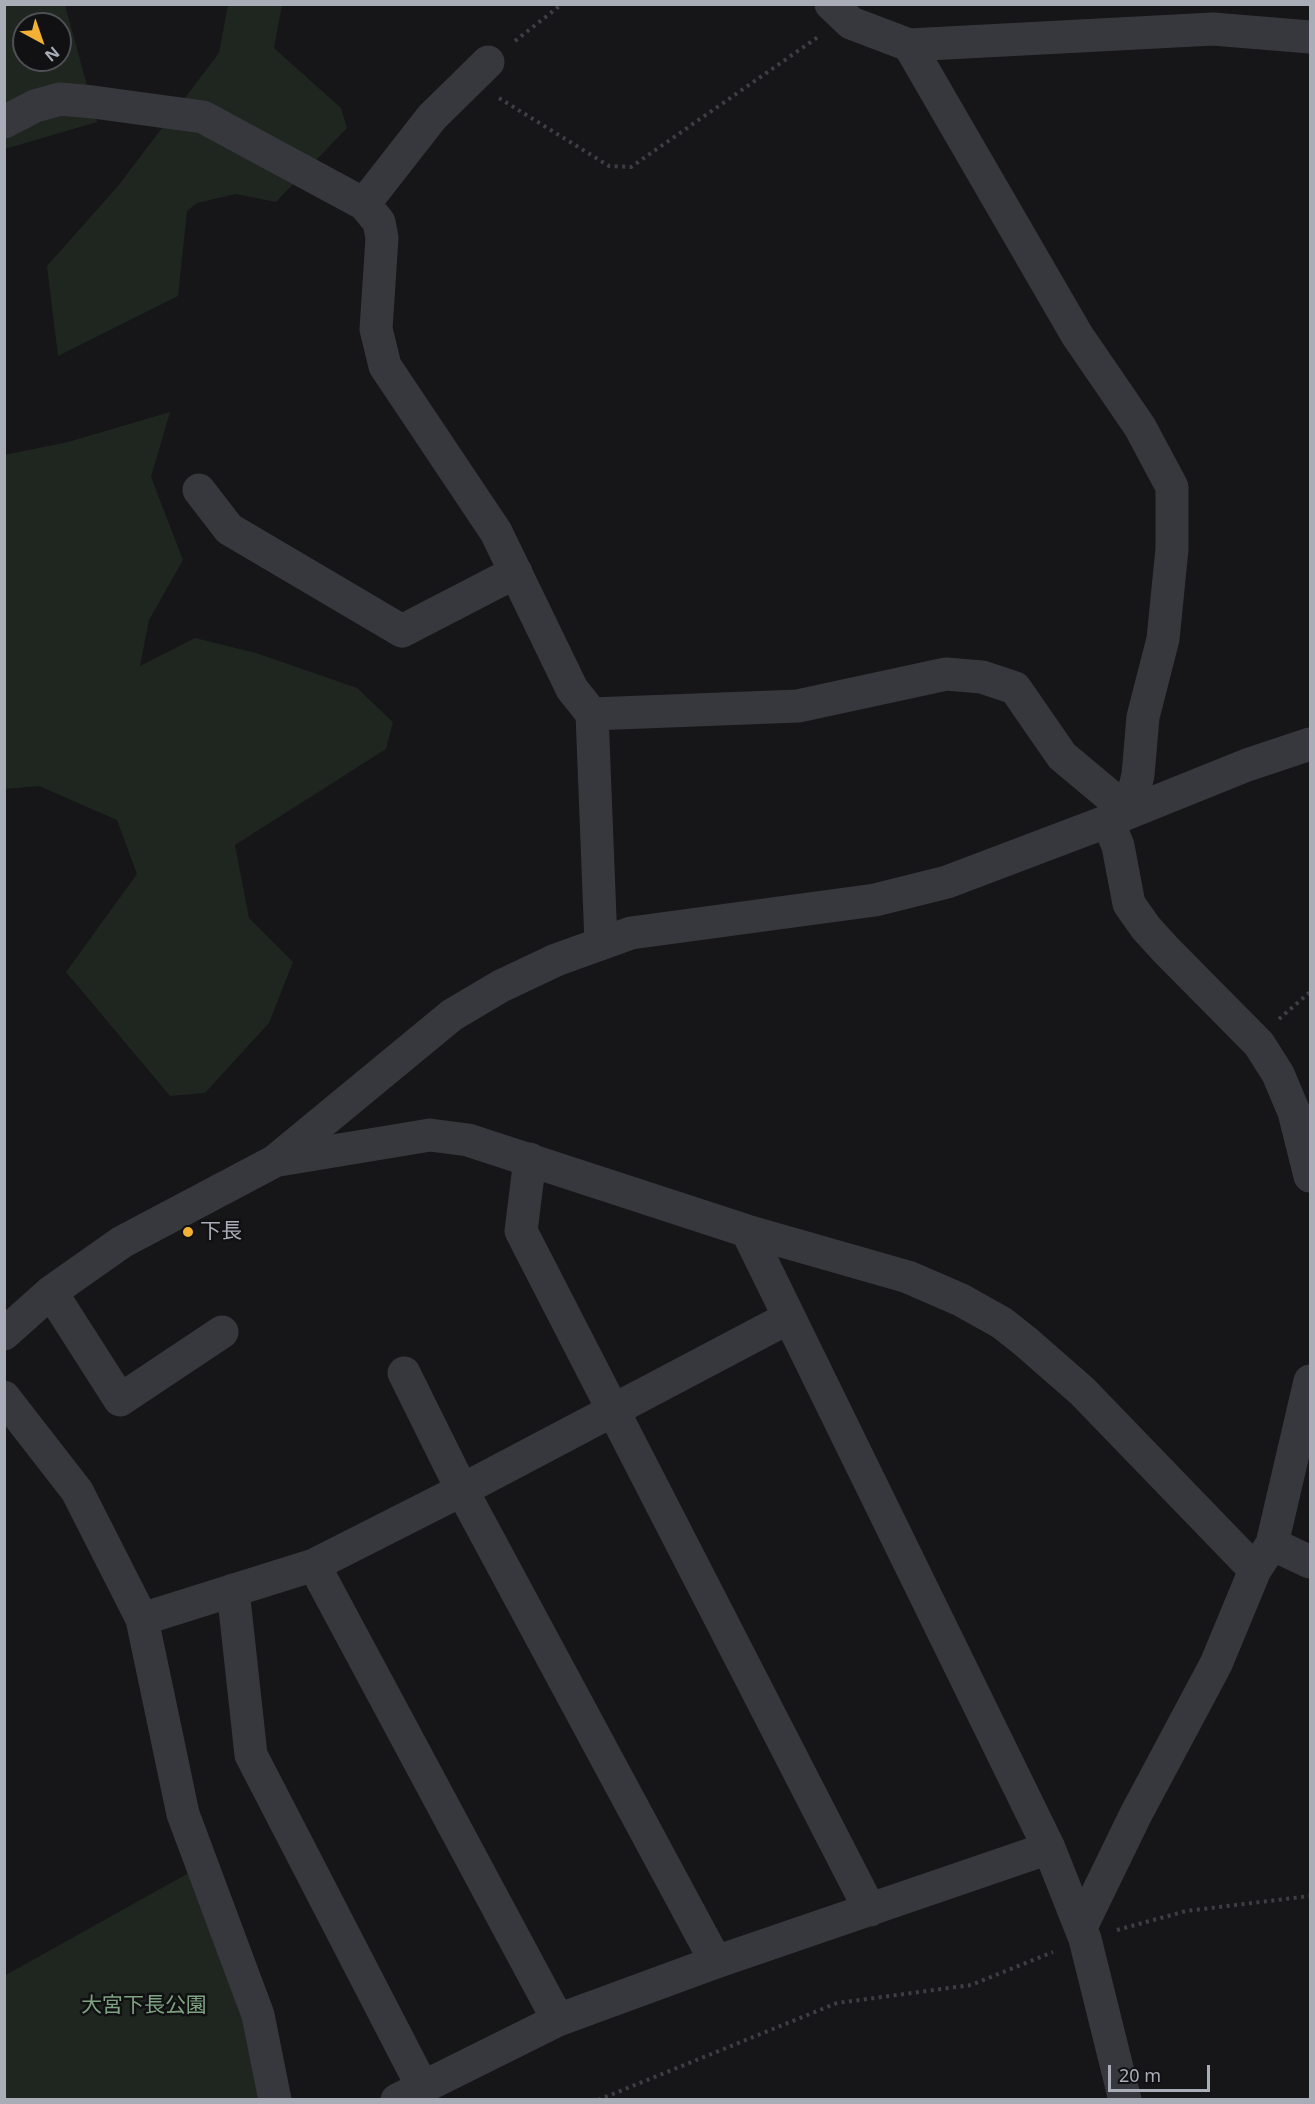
<!DOCTYPE html>
<html>
<head>
<meta charset="utf-8">
<style>
  body { margin:0 }
  #map { position:relative; width:1315px; height:2104px; overflow:hidden; background:#161618; font-family:"Noto Sans",sans-serif }
  canvas { display:block }
  .frame { position:absolute; inset:0; border:6px solid #a8adb8; pointer-events:none }
  .north { position:absolute; left:12px; top:12px; width:60px; height:60px; box-sizing:border-box; background:#111113; border:2px solid #4d4f55; border-radius:50%; rotate:140deg; font-size:16px; font-weight:700; line-height:24px; text-align:center; color:#a8adb8 }
  .north::after { content:''; display:block; margin:auto; width:21px; height:27px; background:#f2b134; clip-path:polygon(50% 0,100% 100%,50% 72%,0 100%) }
  .scale { position:absolute; left:1108px; top:2065px; width:102px; height:27px; box-sizing:border-box; border:3px solid #a8adb8; border-top:0; padding-left:8px; font-size:18px; line-height:21px; white-space:nowrap; color:#a8adb8; -webkit-text-stroke:4px #111113; paint-order:stroke }
</style>
</head>
<body>
<div id="map">
<canvas width="1315" height="2104"></canvas>
<div class="frame"></div>
<div class="north">N</div>
<div class="scale">20 m</div>
</div>
<script>
const c = document.querySelector('canvas').getContext('2d');
c.lineJoin = 'round';
function fill(path, color) { c.fillStyle = color; c.fill(path, 'evenodd'); }
const shape = rows => new Path2D(rows.map(r => 'M' + r).join(''));
function trace(path, color, width, dash) { c.strokeStyle = color; c.lineWidth = width; c.lineCap = dash ? 'butt' : 'round'; c.setLineDash(dash || []); c.stroke(path); }
function label(font, color, halo, rows, align = 'center') {
  c.font = font + ' "Noto Sans","Noto Sans JP",sans-serif'; c.lineWidth = 5; c.setLineDash([]); c.textBaseline = 'middle'; c.strokeStyle = halo; c.fillStyle = color; for (const [text, x, y, turn = 0] of rows) {
    c.save(); c.translate(x, y); c.rotate((+turn || 0) * Math.PI / 180); c.textAlign = isNaN(turn) ? turn : align; if (halo) c.strokeText(text, 0, 0); c.fillText(text, 0, 0); c.restore();
  }
}
const green = shape([
  [4,5,65,5,97,122,5,149],
  [24,24,60,24,60,60,24,60],
  [228,5,282,5,274,48,341,108,347,128,276,202,236,194,197,203,187,211,178,296,58,356,47,266,118,186,219,53],
  [170,412,151,477,183,560,149,620,140,666,195,638,256,653,357,688,393,722,386,749,235,845,249,918,293,962,269,1023,205,1093,170,1096,66,972,137,874,117,820,39,786,5,789,4,455,68,442],
  [194,1870,247,2007,258,2099,5,2099,4,1976]
]);
const path = shape([
  [515,41,562,4],
  [499,98,609,166,631,167,818,37],
  [1279,1019,1310,992],
  [1117,1930,1186,1911,1310,1896],
  [598,2100,837,2003,971,1985,1053,1952]
]);
const minor = shape([
  [831,4,851,23,909,45,1213,29,1310,37],
  [4,122,35,106,60,99,93,102,203,117,364,204,379,222,382,238,376,329,385,366,496,532,572,689,592,714,798,706,946,674,982,677,1015,688,1062,756,1129,812,1138,775,1143,717,1163,639,1172,549,1172,487,1140,427,1077,335,909,45],
  [364,204,432,117,488,62],
  [199,490,229,529,402,631,516,572],
  [592,714,601,943],
  [1108,821,1118,846,1129,904,1146,928,1166,950,1259,1044,1278,1074,1294,1112,1310,1176],
  [530,1159,521,1231,870,1910],
  [279,1160,430,1135,468,1140,747,1231,908,1277,961,1300,1002,1323,1026,1342,1082,1391,1255,1570],
  [747,1231,1049,1848,1085,1939,1125,2100],
  [51,1292,120,1400,222,1332],
  [4,1334,51,1292,122,1242,275,1161,452,1015,501,986,556,960,631,933,875,900,947,882,1108,821,1247,765,1310,744],
  [404,1373,462,1490,716,1962],
  [4,1397,77,1491,142,1619,183,1814,258,2015,275,2100],
  [1272,1544,1310,1562],
  [314,1565,558,2020],
  [233,1590,251,1755,422,2086],
  [142,1619,314,1565,462,1490,788,1318],
  [1081,1927,1136,1814,1216,1664,1255,1570,1272,1544,1310,1381],
  [397,2100,558,2020,716,1962,1049,1848]
]);
const markers = [
  [188,1232,6,"#f2b134"]
];
const poiNames = [
  ["下長",200,1232]
];
const parkNames = [
  ["大宮下長公園",144,2006]
];
fill(green, '#1e261f');
trace(path, '#3d3f44', 4, [3, 4.5]);
trace(minor, '#37383d', 33);
for (const [x, y, r, color] of markers) { const dot = new Path2D(); dot.arc(x, y, r, 0, 2 * Math.PI); c.fillStyle = color; c.fill(dot); trace(dot, '#111113', 2); }
label('21px', '#a8adb8', '#111113', poiNames, 'left');
label('21px', '#7fa381', '#111113', parkNames);
</script>
</body>
</html>
